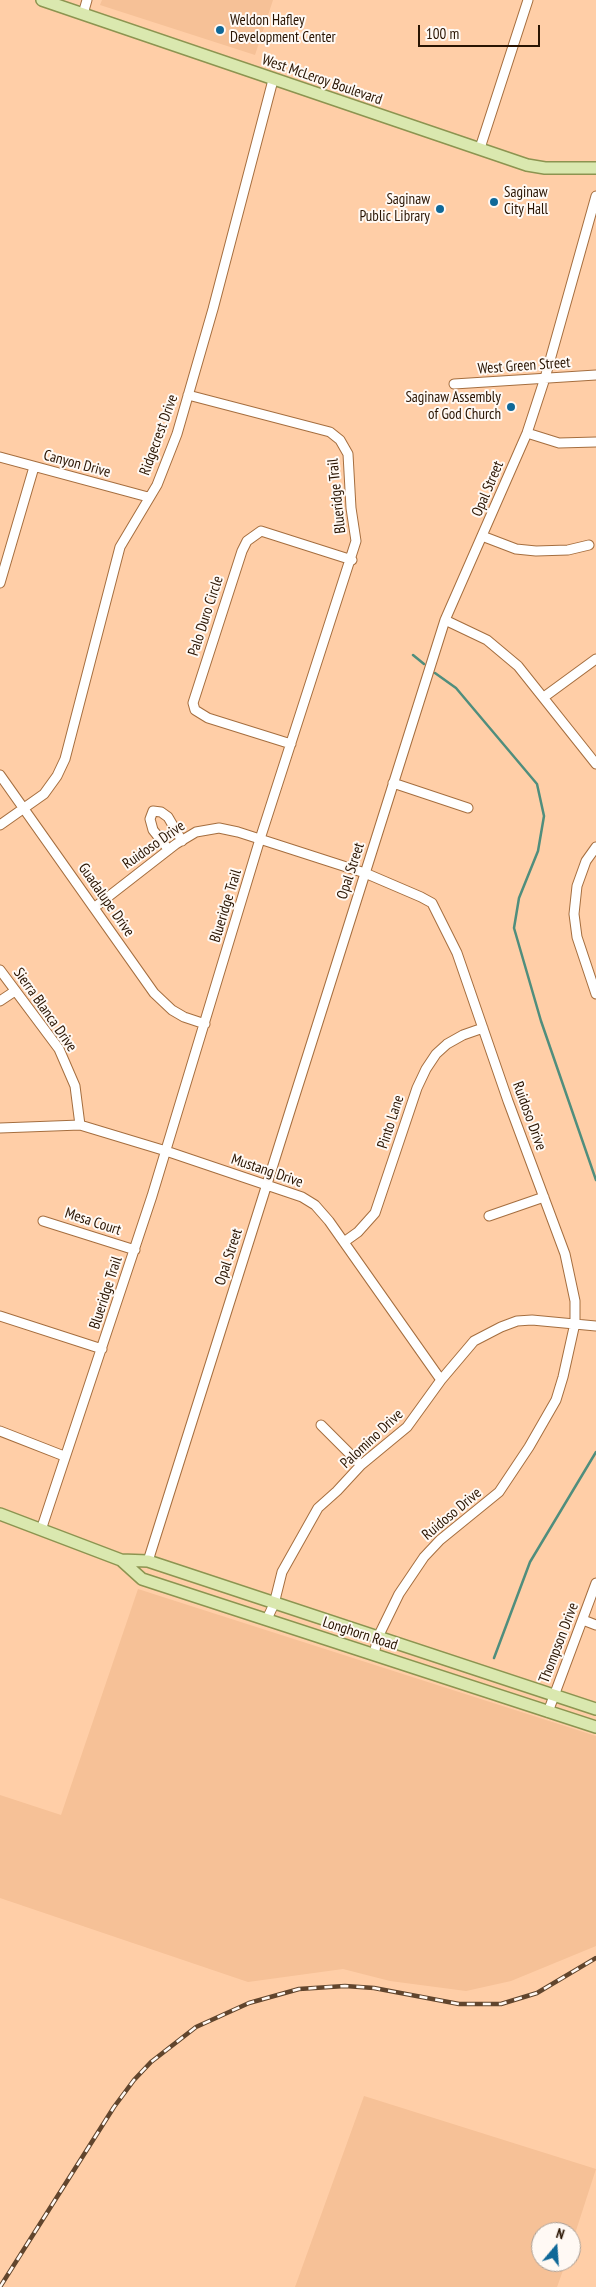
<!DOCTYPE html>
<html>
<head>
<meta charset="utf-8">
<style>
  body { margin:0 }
  #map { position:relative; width:596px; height:2287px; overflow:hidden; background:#ffcea7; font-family:"PT Sans Narrow",sans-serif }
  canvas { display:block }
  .north { position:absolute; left:531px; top:2222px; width:50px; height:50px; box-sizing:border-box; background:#fff9f4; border:1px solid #a99d93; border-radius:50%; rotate:18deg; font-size:14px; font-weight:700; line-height:20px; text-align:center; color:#291402 }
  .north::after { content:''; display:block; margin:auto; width:18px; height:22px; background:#0f6898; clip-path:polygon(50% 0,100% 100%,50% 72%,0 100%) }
  .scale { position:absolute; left:418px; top:25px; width:122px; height:22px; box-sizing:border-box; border:2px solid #291402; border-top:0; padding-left:6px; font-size:15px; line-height:18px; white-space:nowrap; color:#291402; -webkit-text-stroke:4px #fff9f4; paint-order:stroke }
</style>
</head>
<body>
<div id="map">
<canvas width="596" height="2287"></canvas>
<div class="north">N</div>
<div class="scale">100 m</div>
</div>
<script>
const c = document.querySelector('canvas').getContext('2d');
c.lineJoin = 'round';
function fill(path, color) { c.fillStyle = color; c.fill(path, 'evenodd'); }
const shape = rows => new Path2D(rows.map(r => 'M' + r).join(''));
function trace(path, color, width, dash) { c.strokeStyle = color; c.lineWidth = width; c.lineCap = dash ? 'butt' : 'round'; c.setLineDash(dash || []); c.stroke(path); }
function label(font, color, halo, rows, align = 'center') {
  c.font = font + ' "PT Sans Narrow",sans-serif'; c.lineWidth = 4; c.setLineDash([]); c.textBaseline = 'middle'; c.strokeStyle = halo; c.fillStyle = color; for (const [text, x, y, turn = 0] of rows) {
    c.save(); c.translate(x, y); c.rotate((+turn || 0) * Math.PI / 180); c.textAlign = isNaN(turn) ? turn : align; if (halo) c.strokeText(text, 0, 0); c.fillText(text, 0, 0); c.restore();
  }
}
const built = shape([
  [102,0,273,0,255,55,100,5],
  [138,1589,596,1736,596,1946,511,1981,466,1991,390,1981,343,1969,248,1982,0,1898,0,1795,61,1815],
  [364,2096,596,2169,571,2246,571,2232,541,2232,541,2262,566,2262,557,2287,295,2287]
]);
const stream = shape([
  [413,655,424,664],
  [435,673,456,688,537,784,544,816,538,851,519,898,514,928,541,1021,596,1180],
  [494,1658,530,1562,596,1452]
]);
const minor = shape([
  [83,14,87,0],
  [480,148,528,0],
  [454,384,596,375],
  [527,433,559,443,596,442],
  [0,457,148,497],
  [482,536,516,549,536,551,568,550,589,545],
  [0,583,34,467],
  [445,620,487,640,518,666,596,764],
  [544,697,596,659],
  [291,744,208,718,195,710,193,703,242,551,247,541,261,531,352,560],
  [0,775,154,993,172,1010,184,1017,205,1024],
  [393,783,468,808],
  [0,825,44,794,57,776,65,759,120,547,157,485,177,434,213,309,273,80],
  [596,847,586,861,577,886,574,914,577,937,596,994],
  [168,849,153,830,150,819,153,811,161,812,168,817,182,841],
  [95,907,176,844,196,832,219,828,238,832,365,873,421,897,432,903,457,953,508,1101,565,1254,575,1301,575,1323,563,1377,556,1400,529,1447,499,1492,440,1540,424,1557,399,1594,378,1637,374,1654],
  [0,970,59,1049,75,1086,80,1125],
  [0,1001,15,991],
  [0,1128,80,1125,166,1151,302,1197,315,1205,329,1221,441,1380],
  [489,1216,544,1197],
  [43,1221,135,1250],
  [344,1242,358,1232,375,1213,417,1088,426,1069,436,1054,447,1044,463,1035,483,1028],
  [0,1316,102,1349],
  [321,1425,361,1465],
  [0,1431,64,1456],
  [41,1530,152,1196,260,839,356,541,351,508,348,454,340,440,330,432,188,395],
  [148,1561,445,620,527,433,545,378,596,196],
  [267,1619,274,1604,282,1572,318,1508,337,1491,361,1465,407,1427,441,1380,474,1341,501,1327,517,1321,532,1320,596,1326],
  [583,1620,596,1625],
  [548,1712,596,1583]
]);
const major = shape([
  [42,0,527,165,545,168,596,168],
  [0,1514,121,1560,148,1561,596,1709],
  [121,1560,142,1579,596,1727]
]);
const rail = shape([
  [0,2287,114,2107,134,2080,151,2062,196,2027,249,2003,299,1989,345,1986,374,1988,459,2004,501,2004,537,1993,596,1958]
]);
const markers = [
  [220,30,5,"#0f6898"],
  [494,202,5,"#0f6898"],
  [440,209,5,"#0f6898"],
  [511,407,5,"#0f6898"]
];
const poiNames = [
  ["Weldon Hafley",230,21],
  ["Development Center",230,38],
  ["Saginaw",504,193],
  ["City Hall",504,210],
  ["Saginaw",430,200,"right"],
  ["Public Library",430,217,"right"],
  ["Saginaw Assembly",501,398,"right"],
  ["of God Church",501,415,"right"]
];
const streetNames = [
  ["West McLeroy Boulevard",322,80,19],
  ["West Green Street",524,366,-4],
  ["Ridgecrest Drive",159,435,-70],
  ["Canyon Drive",77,464,15],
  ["Opal Street",488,489,-67],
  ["Blueridge Trail",337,496,-96],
  ["Palo Duro Circle",206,616,-72],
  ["Ruidoso Drive",154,845,-35],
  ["Opal Street",351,871,-72],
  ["Guadalupe Drive",106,900,55],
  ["Blueridge Trail",226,906,-73],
  ["Sierra Blanca Drive",45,1010,55],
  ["Ruidoso Drive",529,1116,70],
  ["Pinto Lane",391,1122,-72],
  ["Mustang Drive",267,1171,19],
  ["Mesa Court",93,1222,18],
  ["Opal Street",229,1257,-72],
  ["Blueridge Trail",106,1293,-72],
  ["Palomino Drive",372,1439,-43],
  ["Ruidoso Drive",452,1514,-40],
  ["Longhorn Road",360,1634,18],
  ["Thompson Drive",559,1643,-69]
];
fill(built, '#f6c197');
trace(stream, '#508e7d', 2.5);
trace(minor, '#a56e3f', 11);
trace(major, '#8c9450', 14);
trace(minor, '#fff', 9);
trace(major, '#dae8af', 11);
trace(rail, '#61452d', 4.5);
trace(rail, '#fff9f4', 2.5, [8]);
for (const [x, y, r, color] of markers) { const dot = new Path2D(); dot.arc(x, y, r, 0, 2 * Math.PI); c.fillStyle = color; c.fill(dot); trace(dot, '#fff9f4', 2); }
label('15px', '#291402', '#fff9f4', poiNames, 'left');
label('15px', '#291402', '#fff9f4', streetNames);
</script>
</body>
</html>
